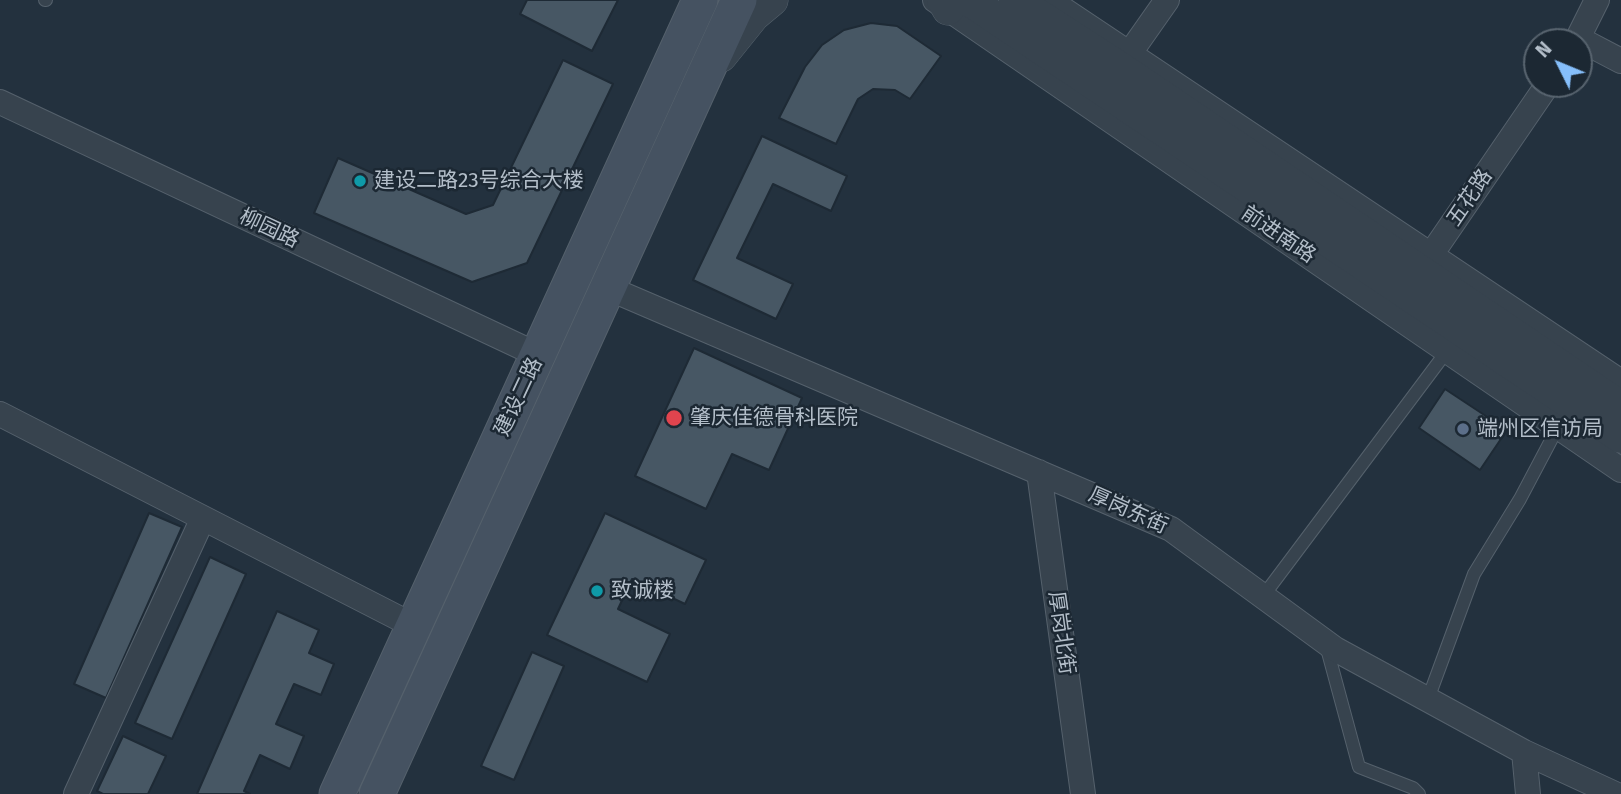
<!DOCTYPE html>
<html>
<head>
<meta charset="utf-8">
<style>
  body { margin:0 }
  #map { position:relative; width:1621px; height:794px; overflow:hidden; background:#23313e; font-family:"Fira Sans",sans-serif }
  canvas { display:block }
  .north { position:absolute; left:1523px; top:28px; width:70px; height:70px; box-sizing:border-box; background:#1c2833; border:2px solid #58646f; border-radius:50%; rotate:313deg; font-size:19px; font-weight:700; line-height:28px; text-align:center; color:#b3bec9 }
  .north::after { content:''; display:block; margin:auto; width:24px; height:32px; background:#86bffb; clip-path:polygon(50% 0,100% 100%,50% 72%,0 100%) }
</style>
</head>
<body>
<div id="map">
<canvas width="1621" height="794"></canvas>
<div class="north">N</div>
</div>
<script>
const c = document.querySelector('canvas').getContext('2d');
c.lineJoin = 'round';
function fill(path, color) { c.fillStyle = color; c.fill(path, 'evenodd'); }
const shape = rows => new Path2D(rows.map(r => 'M' + r).join(''));
function trace(path, color, width, dash) { c.strokeStyle = color; c.lineWidth = width; c.lineCap = dash ? 'butt' : 'round'; c.setLineDash(dash || []); c.stroke(path); }
function label(font, color, halo, rows, align = 'center') {
  c.font = font + ' "Fira Sans","Noto Sans SC",sans-serif'; c.lineWidth = 5; c.setLineDash([]); c.textBaseline = 'middle'; c.strokeStyle = halo; c.fillStyle = color; for (const [text, x, y, turn = 0] of rows) {
    c.save(); c.translate(x, y); c.rotate((+turn || 0) * Math.PI / 180); c.textAlign = isNaN(turn) ? turn : align; if (halo) c.strokeText(text, 0, 0); c.fillText(text, 0, 0); c.restore();
  }
}
const building = shape([
  [527,0,618,0,592,51,520,14,527,0],
  [871,23,897,26,941,56,910,99,895,90,873,89,858,99,836,144,779,118,805,67,822,45,844,30,871,23],
  [563,60,613,84,527,263,472,282,314,213,338,158,466,214,493,205,563,60],
  [762,136,847,176,831,211,773,184,737,258,793,284,776,319,693,280,762,136],
  [694,348,802,398,769,470,732,454,706,509,635,476,694,348],
  [1445,389,1507,430,1480,470,1419,428,1445,389],
  [149,513,182,527,106,698,74,684,149,513],
  [605,513,706,560,685,604,632,579,618,609,670,634,647,682,547,635,605,513],
  [210,557,246,574,172,739,135,723,210,557],
  [277,611,319,630,309,653,334,664,321,695,294,684,276,724,304,736,290,769,260,755,244,791,250,794,197,794,277,611],
  [532,652,564,666,514,780,481,766,532,652],
  [123,736,166,756,148,794,103,794,97,791,123,736]
]);
const service = shape([
  [45,0,46,0],
  [1264,595,1447,351],
  [1326,645,1359,767,1413,788,1419,794],
  [1428,699,1474,574,1520,499,1558,427]
]);
const minor = shape([
  [935,0,1621,470],
  [1049,0,1621,382],
  [1579,39,1621,61],
  [1576,42,1597,0],
  [1120,67,1167,0],
  [0,102,538,355],
  [1422,268,1548,84],
  [608,288,1171,529,1335,649,1524,752,1615,794],
  [0,414,414,626],
  [1039,472,1083,794],
  [1524,752,1528,794],
  [76,794,203,518]
]);
const tertiary = shape([
  [943,0,948,9],
  [969,0,1621,437],
  [1015,0,1120,68,1621,407],
  [721,56,754,15,772,0]
]);
const secondary = shape([
  [337,794,700,0],
  [377,794,739,0]
]);
const markers = [
  [360,181,7,"#0f9aa8"],
  [674,418,9,"#e0444e"],
  [1463,429,7,"#5c6f8a"],
  [597,591,7,"#0f9aa8"]
];
const poiNames = [
  ["建设二路23号综合大楼",374,181],
  ["肇庆佳德骨科医院",690,418],
  ["端州区信访局",1477,429],
  ["致诚楼",611,591]
];
const streetNames = [
  ["五花路",1470,198,-56],
  ["柳园路",269,229,25],
  ["前进南路",1278,235,34],
  ["建设二路",519,397,-65],
  ["厚岗东街",1128,511,24],
  ["厚岗北街",1061,633,82]
];
fill(building, '#475764');
trace(building, '#1e2a35', 2);
trace(service, '#55616c', 14);
trace(minor, '#55616c', 26);
trace(tertiary, '#55616c', 33);
trace(secondary, '#55616c', 37);
trace(service, '#37434e', 12);
trace(minor, '#37434e', 24);
trace(tertiary, '#37434e', 32);
trace(secondary, '#455261', 35);
for (const [x, y, r, color] of markers) { const dot = new Path2D(); dot.arc(x, y, r, 0, 2 * Math.PI); c.fillStyle = color; c.fill(dot); trace(dot, '#1c2833', 2.5); }
label('21px', '#b3bec9', '#1c2833', poiNames, 'left');
label('21px', '#b3bec9', '#1c2833', streetNames);
</script>
</body>
</html>
